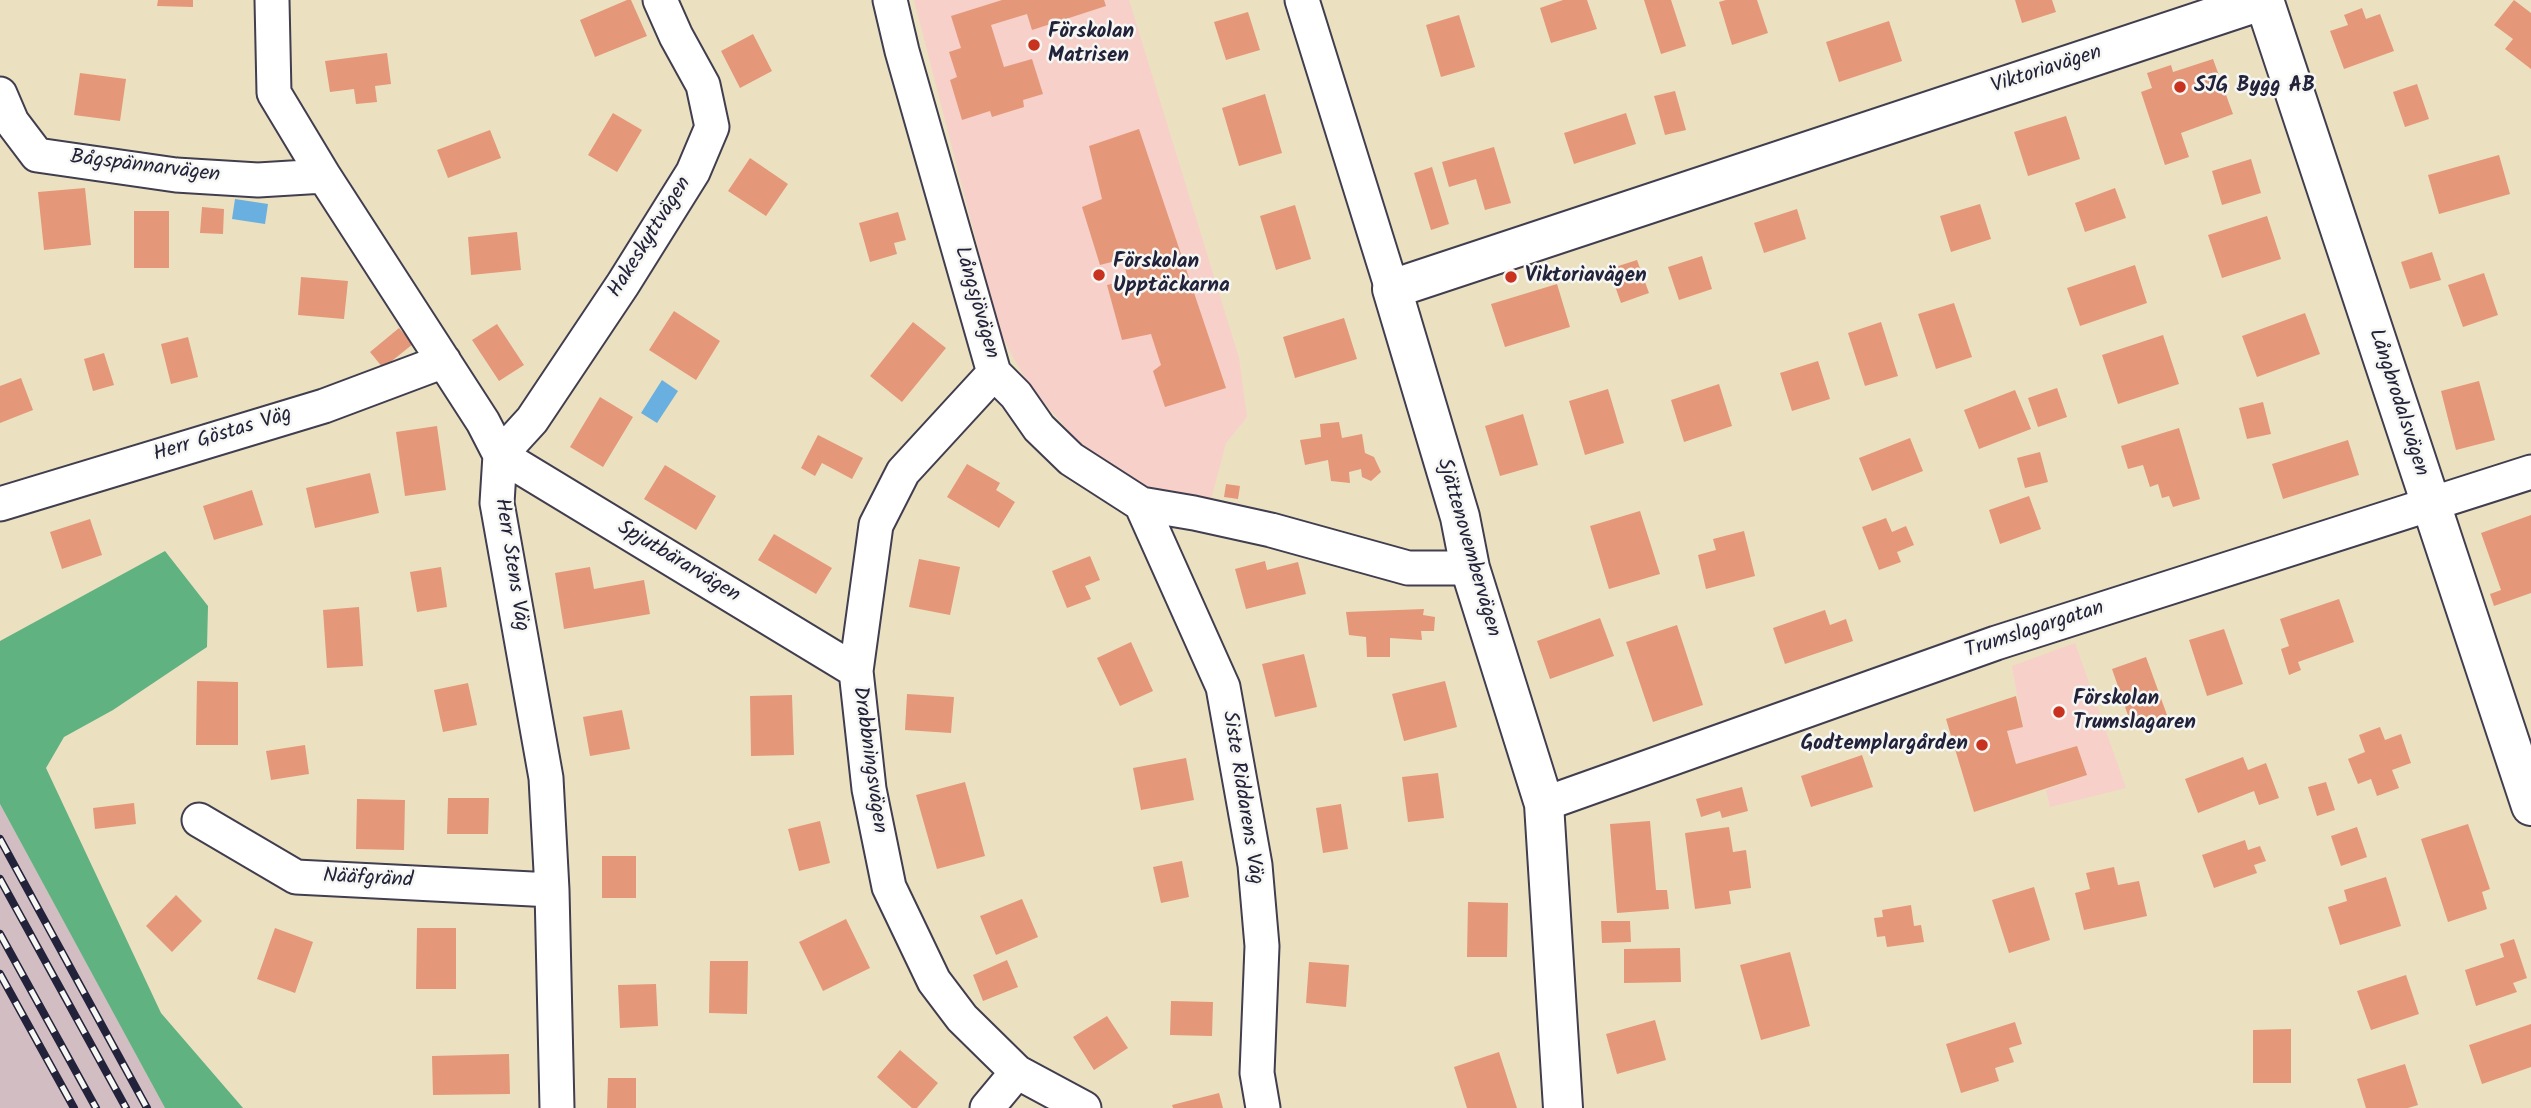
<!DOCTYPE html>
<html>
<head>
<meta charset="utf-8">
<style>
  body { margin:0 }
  canvas { display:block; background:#ebe0c0 }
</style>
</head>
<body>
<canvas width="2531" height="1108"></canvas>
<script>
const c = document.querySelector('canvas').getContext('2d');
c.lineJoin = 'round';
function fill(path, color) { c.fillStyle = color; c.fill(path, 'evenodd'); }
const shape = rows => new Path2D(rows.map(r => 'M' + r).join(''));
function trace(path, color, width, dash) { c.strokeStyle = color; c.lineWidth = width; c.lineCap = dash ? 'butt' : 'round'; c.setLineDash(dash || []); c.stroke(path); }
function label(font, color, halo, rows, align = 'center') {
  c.font = font + ' Kalam,sans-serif'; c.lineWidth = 5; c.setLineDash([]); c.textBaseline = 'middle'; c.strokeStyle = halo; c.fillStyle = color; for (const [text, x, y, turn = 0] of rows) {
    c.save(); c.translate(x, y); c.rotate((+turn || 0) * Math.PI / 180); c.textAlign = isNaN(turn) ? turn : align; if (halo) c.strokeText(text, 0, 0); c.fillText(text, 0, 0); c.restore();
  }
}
const built = shape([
  [914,0,1129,0,1239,358,1247,417,1226,443,1209,507,1149,490,1113,470,1080,444,1028,384,1000,333],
  [2075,643,2126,788,2050,807,2046,790,2087,775,2074,747,2016,764,2007,731,2023,727,2012,666]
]);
const industrial = shape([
  [0,804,90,969,165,1108,0,1108]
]);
const forest = shape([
  [165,551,208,606,207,647,113,710,64,737,46,768,161,1013,243,1108,165,1108,0,804,0,641]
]);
const water = shape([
  [235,199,268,204,265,224,232,219],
  [662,380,678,391,657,423,641,413]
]);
const building = shape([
  [158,0,193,0,193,7,157,6],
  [627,0,631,0,647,36,595,57,580,20],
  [1002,0,1104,0,1106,6,1032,30,1027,14,991,25,1004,67,1032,59,1043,94,1023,100,1024,107,992,117,990,111,962,120,950,80,957,77,949,52,961,48,951,16],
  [1563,0,1587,0,1597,29,1551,43,1540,8],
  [1644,0,1671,0,1686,46,1661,54],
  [1726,0,1757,0,1768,33,1732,45,1719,2],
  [2015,0,2052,0,2056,12,2022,23],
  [2514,0,2531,13,2531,69,2505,49,2513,39,2494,25],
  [2362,8,2366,19,2380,14,2394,51,2344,69,2330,31,2348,25,2344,15],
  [1248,12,1260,50,1226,60,1214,22],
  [1459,15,1475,67,1441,77,1426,25],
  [1889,21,1902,61,1839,82,1826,42],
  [753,34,772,71,740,88,721,51],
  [387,53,391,84,375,86,377,102,356,104,354,89,330,92,325,61],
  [2213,59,2233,114,2181,133,2189,157,2165,165,2141,92,2152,88,2147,73,2171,65,2173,72],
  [80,73,126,79,120,121,74,115],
  [2417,84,2429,119,2405,127,2393,92],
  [1675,91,1686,130,1665,135,1654,96],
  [1265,94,1282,153,1239,166,1222,108],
  [613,113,642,130,617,172,588,155],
  [1626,113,1636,144,1574,164,1564,133],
  [2066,116,2080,159,2028,176,2014,132],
  [1139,129,1226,388,1165,407,1153,371,1161,365,1151,334,1122,340,1107,285,1128,280,1123,259,1100,265,1082,207,1102,199,1089,146],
  [490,130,501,158,448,178,437,150],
  [1494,147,1511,203,1485,210,1476,179,1449,187,1442,162],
  [2499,155,2510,194,2439,214,2428,175],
  [750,158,788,184,766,216,728,191],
  [2251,159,2261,193,2222,205,2212,171],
  [1432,167,1449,224,1431,230,1414,173],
  [85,188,91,245,44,250,38,192],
  [2115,188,2126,218,2085,232,2075,203],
  [1980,204,1991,239,1951,252,1940,216],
  [1295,205,1311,259,1276,270,1260,216],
  [202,207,224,209,223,234,200,233],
  [1797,209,1806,239,1764,253,1754,223],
  [134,211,169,211,169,268,134,268],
  [898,212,906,240,894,243,897,254,870,262,859,223],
  [2267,216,2281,259,2222,278,2208,235],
  [517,232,521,270,471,275,468,237],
  [2432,252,2441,280,2410,289,2401,262],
  [1702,256,1712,289,1679,300,1668,267],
  [1637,260,1649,293,1621,303,1609,269],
  [2135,265,2147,303,2080,326,2067,288],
  [2484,273,2498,315,2463,327,2448,285],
  [301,277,348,281,344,319,298,315],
  [1557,284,1570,327,1505,347,1491,304],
  [1954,303,1972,357,1936,369,1918,314],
  [674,311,720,341,696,380,649,350],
  [2305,313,2320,354,2257,377,2242,336],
  [1344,318,1357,359,1295,378,1283,337],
  [913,322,946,348,902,402,870,376],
  [1881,322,1898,376,1865,386,1848,333],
  [497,324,524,365,499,381,472,340],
  [399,328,413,344,383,368,370,352],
  [2163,335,2179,384,2118,404,2102,355],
  [188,337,198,377,171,384,161,344],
  [104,353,114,385,93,391,84,359],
  [1818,361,1830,399,1792,411,1780,373],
  [21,378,33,410,0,423,0,386],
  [2479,381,2495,440,2456,450,2441,391],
  [1719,384,1732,426,1684,442,1671,400],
  [2057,388,2067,417,2038,427,2028,398],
  [1608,389,1624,443,1585,455,1569,401],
  [2015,390,2031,429,1979,449,1964,410],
  [600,397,633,417,603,467,570,447],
  [2263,402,2271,434,2247,439,2239,408],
  [1523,414,1538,465,1500,476,1485,426],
  [1339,422,1342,438,1362,434,1365,453,1374,457,1381,472,1371,481,1362,477,1361,469,1349,472,1350,483,1331,481,1328,460,1305,465,1300,440,1321,437,1320,424],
  [437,426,446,490,405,496,396,432],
  [2179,428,2200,499,2173,507,2169,496,2162,498,2158,484,2150,487,2143,465,2128,469,2121,446],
  [818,435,863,458,852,479,822,463,815,476,801,468],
  [1910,438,1923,471,1872,491,1859,458],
  [2348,440,2359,475,2283,499,2272,464],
  [2040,452,2048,482,2025,488,2017,458],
  [967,464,1000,483,996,490,1015,502,999,528,947,497],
  [665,465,716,496,696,530,644,499],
  [370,473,379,513,315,528,306,488],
  [1226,484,1240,486,1238,499,1224,497],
  [252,490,263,525,214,540,203,506],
  [2029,496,2041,529,2000,544,1989,510],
  [1640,511,1660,574,1609,589,1590,526],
  [2531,515,2531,593,2494,606,2490,594,2501,590,2481,533],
  [1886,518,1892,532,1906,526,1914,545,1897,552,1901,562,1879,570,1862,527],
  [90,519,102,555,62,569,50,532],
  [1744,531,1755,576,1706,589,1698,555,1716,550,1713,539],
  [774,534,832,568,816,594,758,560],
  [1090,556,1100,580,1085,586,1091,599,1067,608,1052,571],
  [919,559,960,567,950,615,909,607],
  [1265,561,1267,570,1298,562,1306,594,1246,609,1235,569],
  [441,567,447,607,417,612,410,572],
  [590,567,594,589,644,580,650,614,564,629,555,573],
  [2339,599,2354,642,2298,662,2301,670,2289,675,2281,649,2289,646,2280,619],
  [359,607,363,666,327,668,323,610],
  [1424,609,1423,615,1435,617,1434,631,1421,631,1422,640,1390,638,1390,657,1367,657,1366,637,1349,635,1346,612],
  [1825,610,1830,625,1846,619,1853,641,1785,664,1773,628],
  [1600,618,1614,656,1550,679,1537,641],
  [1677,625,1703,705,1653,722,1626,642],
  [2224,629,2243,684,2207,696,2189,640],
  [1131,642,1153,691,1120,706,1097,658],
  [1304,654,1317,707,1275,717,1262,664],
  [2146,657,2167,715,2132,727,2112,669],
  [197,681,238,682,238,745,196,745],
  [1445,681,1457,727,1404,741,1392,694],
  [468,683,477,725,443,732,434,690],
  [907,694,954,697,951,733,905,730],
  [792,695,794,755,751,756,750,696],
  [2016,696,2023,727,2007,731,2016,764,2077,746,2087,775,1974,812,1946,719],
  [622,710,630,749,590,756,583,717],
  [2380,727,2385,740,2401,734,2411,763,2392,770,2399,788,2377,796,2371,779,2358,784,2348,759,2365,752,2359,735],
  [305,745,309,774,271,780,266,751],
  [1862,755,1873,787,1811,807,1801,776],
  [2243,757,2248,770,2266,763,2279,798,2259,805,2254,791,2198,813,2185,779],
  [1186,758,1194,800,1141,810,1133,768],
  [1438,773,1444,818,1408,822,1402,777],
  [965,782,985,856,937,869,916,795],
  [2326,782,2335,810,2317,816,2308,787],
  [1742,787,1748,811,1722,818,1720,811,1701,817,1696,799],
  [448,798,489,798,488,834,447,834],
  [357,799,405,800,404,850,356,849],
  [134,803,136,824,95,829,93,808],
  [1341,804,1348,849,1323,853,1316,808],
  [820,821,830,863,799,871,788,829],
  [1650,821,1656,890,1667,890,1669,909,1617,913,1610,824],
  [2468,824,2490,889,2482,892,2487,909,2448,922,2421,839],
  [1729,827,1733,852,1746,850,1751,888,1729,891,1731,904,1695,909,1685,833],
  [2357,827,2367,857,2341,866,2331,836],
  [2245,840,2248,850,2260,846,2266,861,2254,865,2257,873,2214,888,2202,855],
  [602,856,636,856,636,898,602,898],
  [1182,861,1189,897,1161,903,1153,867],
  [2114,867,2118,885,2139,881,2147,916,2084,930,2075,893,2090,889,2086,873],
  [2386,877,2401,926,2340,945,2328,907,2347,901,2344,890],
  [2034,887,2050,940,2009,953,1992,900],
  [176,895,202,921,172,952,146,926],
  [1022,899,1038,937,996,955,980,916],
  [1468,902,1508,903,1507,957,1467,957],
  [1911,905,1914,926,1921,925,1924,942,1887,947,1885,936,1877,937,1874,918,1883,917,1882,910],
  [846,919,870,968,823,991,799,942],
  [1601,921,1630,921,1631,942,1602,943],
  [275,928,313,942,295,993,257,979],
  [417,928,456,928,456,989,416,989],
  [2514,939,2527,978,2513,983,2517,992,2476,1006,2465,970,2504,957,2500,944],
  [1680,948,1681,982,1624,983,1624,949],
  [1790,952,1810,1026,1761,1040,1740,965],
  [1007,960,1018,987,983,1001,973,975],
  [710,961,748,961,747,1014,709,1013],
  [1309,962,1349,965,1346,1007,1306,1003],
  [2406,975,2419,1014,2371,1030,2357,991],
  [656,984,658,1026,620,1028,618,985],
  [1171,1001,1213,1002,1212,1036,1170,1035],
  [1107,1016,1128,1048,1094,1070,1073,1037],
  [1655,1020,1666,1060,1617,1074,1606,1034],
  [2015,1022,2022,1044,2009,1048,2014,1062,1995,1068,1999,1081,1961,1093,1946,1044],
  [2531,1024,2531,1067,2482,1084,2469,1045],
  [2291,1029,2291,1083,2253,1083,2253,1030],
  [900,1050,938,1083,917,1108,912,1108,877,1077],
  [1499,1052,1517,1108,1467,1108,1454,1067],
  [509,1054,510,1094,433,1095,432,1056],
  [2405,1064,2418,1105,2408,1108,2366,1108,2357,1079],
  [608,1078,636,1078,636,1108,607,1108],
  [1219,1093,1223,1108,1173,1108,1172,1105]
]);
const street = shape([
  [272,0,274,93,324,176,483,422,500,455,497,503,546,778,552,890,557,1108],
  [660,0,676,36,703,85,712,127,693,172,623,284,532,420,500,455,856,671],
  [890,0,902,51,994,373,1016,395,1039,428,1071,459,1141,504,1194,513,1271,530,1408,568,1470,568],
  [1302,0,1392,289],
  [0,94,12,122,37,155,176,175,258,180,324,176],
  [994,373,903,472,876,525,856,671,869,789,889,887,934,981,962,1018,1017,1072,1084,1108],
  [0,504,324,406,444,361],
  [1141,504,1223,687,1255,865,1262,946,1257,1073,1263,1108],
  [1544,804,1996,643,2531,472],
  [199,820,296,877,552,890],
  [987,1108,1017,1072]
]);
const secondary = shape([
  [2264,0,2531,806],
  [1563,1108,1544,804,1470,568,1460,517,1392,289,2264,0]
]);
const rail = shape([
  [0,839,147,1108],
  [0,879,126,1108],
  [0,934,96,1108],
  [0,974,74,1108]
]);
const markers = [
  [1034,45,7,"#c8321e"],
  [2180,87,7,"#c8321e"],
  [1099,275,7,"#c8321e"],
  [1511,277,7,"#c8321e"],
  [2059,712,7,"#c8321e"],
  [1982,745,7,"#c8321e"]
];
const poiNames = [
  ["Förskolan",1048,33],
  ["Matrisen",1048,57],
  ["SJG Bygg AB",2194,87],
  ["Förskolan",1113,263],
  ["Upptäckarna",1113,287],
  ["Viktoriavägen",1525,277],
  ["Förskolan",2073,700],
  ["Trumslagaren",2073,724],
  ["Godtemplargården",1968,745,"right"]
];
const streetNames = [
  ["Viktoriavägen",2047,71,-18],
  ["Bågspännarvägen",145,168,7],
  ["Hakeskyttvägen",651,238,-58],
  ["Långsjövägen",975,303,74],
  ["Långbrodalsvägen",2397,403,72],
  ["Herr Göstas Väg",223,436,-17],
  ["Sjättenovembervägen",1467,548,74],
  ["Spjutbärarvägen",678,563,31],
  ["Herr Stens Väg",510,565,81],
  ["Trumslagargatan",2035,631,-18],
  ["Drabbningsvägen",868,760,82],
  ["Siste Riddarens Väg",1241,798,81],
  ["Nääfgränd",368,880,3]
];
fill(built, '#f7d0ca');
fill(industrial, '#d2bec2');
fill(forest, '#60b280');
fill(water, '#69b0e0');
fill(building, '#e49879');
trace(street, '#403e4f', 37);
trace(secondary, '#403e4f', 42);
trace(street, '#fff', 33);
trace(secondary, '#fff', 38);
trace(rail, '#22223b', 8);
trace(rail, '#f6f6f2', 5, [16]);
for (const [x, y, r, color] of markers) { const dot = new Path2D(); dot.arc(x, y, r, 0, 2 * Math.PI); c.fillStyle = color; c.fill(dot); trace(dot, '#f6f6f2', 2.5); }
label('bold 21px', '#22223b', '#f6f6f2', poiNames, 'left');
label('21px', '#22223b', '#f6f6f2', streetNames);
</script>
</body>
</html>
